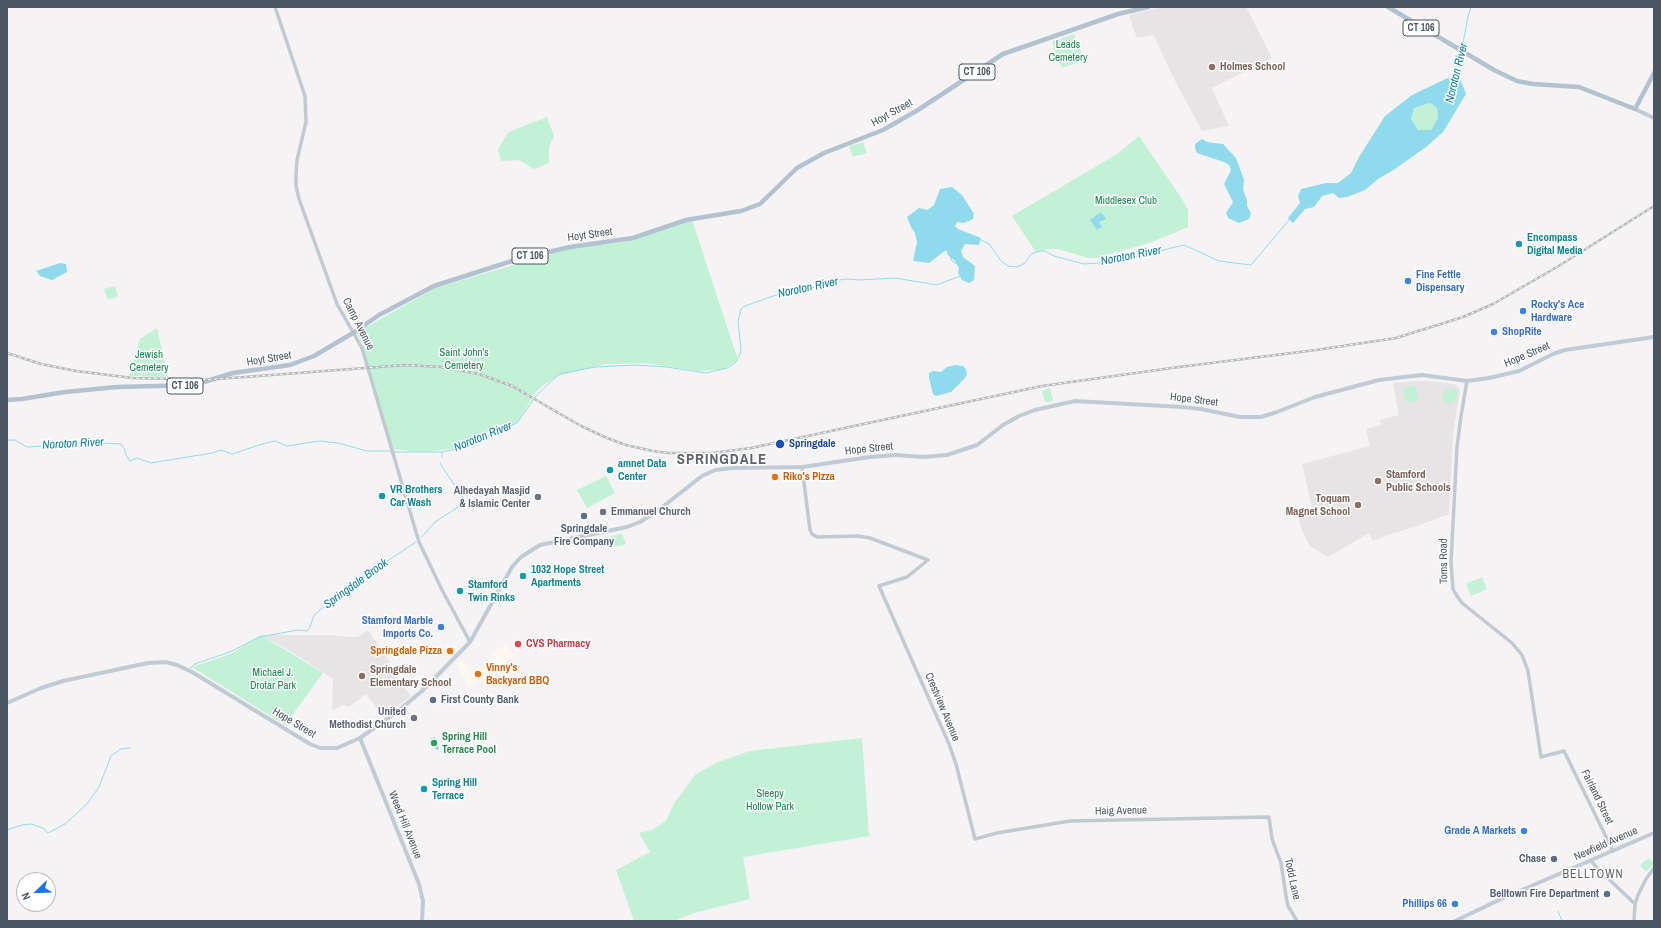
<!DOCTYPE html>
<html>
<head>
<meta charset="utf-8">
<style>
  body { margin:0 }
  #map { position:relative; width:1661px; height:928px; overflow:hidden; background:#f5f3f3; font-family:"Archivo Narrow",sans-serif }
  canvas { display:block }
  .frame { position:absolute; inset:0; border:8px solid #4a5661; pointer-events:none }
  .north { position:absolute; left:16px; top:872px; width:40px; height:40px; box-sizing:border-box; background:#fff; border:1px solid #b7bbc0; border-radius:50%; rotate:247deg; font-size:11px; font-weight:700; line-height:16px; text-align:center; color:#4a5661 }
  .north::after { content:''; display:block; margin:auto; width:14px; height:18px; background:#1a73e8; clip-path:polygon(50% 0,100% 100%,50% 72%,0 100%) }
</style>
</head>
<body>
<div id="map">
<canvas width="1661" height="928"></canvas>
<div class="frame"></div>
<div class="north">N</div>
</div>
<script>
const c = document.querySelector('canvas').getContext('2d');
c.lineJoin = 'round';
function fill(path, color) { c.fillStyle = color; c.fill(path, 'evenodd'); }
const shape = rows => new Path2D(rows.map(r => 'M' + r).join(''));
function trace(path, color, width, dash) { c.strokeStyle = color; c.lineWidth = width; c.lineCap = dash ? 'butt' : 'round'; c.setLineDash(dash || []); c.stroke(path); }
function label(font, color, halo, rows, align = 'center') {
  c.font = font + ' "Archivo Narrow",sans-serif'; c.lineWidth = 3; c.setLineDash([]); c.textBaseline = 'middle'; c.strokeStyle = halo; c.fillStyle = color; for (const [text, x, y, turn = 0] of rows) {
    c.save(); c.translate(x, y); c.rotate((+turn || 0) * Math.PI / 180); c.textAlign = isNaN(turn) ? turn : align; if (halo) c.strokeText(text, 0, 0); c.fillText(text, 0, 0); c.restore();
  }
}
const commercial = shape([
  [507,644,514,656,499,665,500,667,486,678,468,687,456,662,462,659,469,672,484,664,484,662,493,657,491,653]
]);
const education = shape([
  [1161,7,1246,7,1272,58,1212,88,1229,126,1202,131,1172,75,1154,35,1137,38,1129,15],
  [1414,381,1428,381,1454,384,1460,389,1453,435,1449,514,1417,526,1388,535,1373,541,1369,533,1328,557,1310,546,1302,531,1296,511,1312,508,1302,464,1370,446,1366,429,1381,425,1380,420,1399,415,1393,383],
  [368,630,390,662,387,664,411,696,384,717,366,694,349,707,343,705,332,710,333,679,292,652,261,635,325,635,354,637,359,636]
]);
const green = shape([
  [1074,34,1084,60,1062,68,1052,42],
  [1430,103,1437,108,1438,118,1431,130,1418,130,1411,119,1414,108],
  [547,117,554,136,549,147,549,163,534,169,519,160,501,161,498,150,507,134,511,131],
  [1139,136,1182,199,1188,210,1188,227,1152,242,1096,258,1088,258,1058,249,1048,249,1036,252,1012,216,1117,154],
  [863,142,867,153,853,157,849,146],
  [692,220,737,357,736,361,719,371,712,370,698,371,645,363,606,364,577,371,558,376,542,386,534,394,519,421,509,427,488,432,460,448,422,452,392,449,362,342,356,333,435,288,565,250,576,247,619,243],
  [115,286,118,297,108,299,104,289],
  [157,328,168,377,129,376,140,339],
  [1412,386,1416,388,1419,397,1415,401,1409,402,1404,399,1403,389],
  [1050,388,1053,401,1045,402,1042,391],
  [1457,389,1458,390,1455,401,1451,404,1445,402,1443,399,1443,392,1445,390],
  [606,476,615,493,587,508,577,490],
  [622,534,626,544,614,547,611,536],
  [1482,577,1487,589,1471,596,1466,584],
  [261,635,323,673,285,725,192,667,231,654],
  [862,738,869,836,743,857,750,899,694,913,674,921,634,921,616,870,650,852,639,833,652,830,666,821,675,802,696,774,718,762,750,751],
  [1649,858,1654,863,1646,872,1640,865]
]);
const water = shape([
  [1454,75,1461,81,1466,94,1443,132,1426,147,1395,169,1378,179,1365,190,1347,197,1339,198,1333,193,1322,196,1314,207,1305,209,1293,223,1288,218,1300,203,1298,196,1301,189,1326,183,1338,183,1351,173,1359,157,1385,116,1412,95],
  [1430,103,1437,108,1438,118,1431,130,1418,130,1411,119,1414,108],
  [1202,139,1207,142,1223,144,1236,158,1244,180,1243,190,1247,200,1247,206,1251,213,1249,219,1239,223,1228,218,1226,213,1233,202,1224,184,1231,170,1229,165,1224,162,1197,153,1195,148,1195,144],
  [952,187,962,195,974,214,973,219,964,223,957,222,955,226,958,229,981,238,979,245,965,244,961,251,963,257,975,266,974,280,969,283,962,280,958,273,959,268,955,261,948,255,946,250,929,263,913,261,917,242,915,233,911,227,907,217,919,208,927,210,934,205,940,189],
  [1101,212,1106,219,1099,222,1102,227,1097,230,1090,220],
  [60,263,66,264,67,272,52,280,40,276,36,271],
  [955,365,963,366,966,369,967,374,965,378,951,392,936,396,933,394,929,378,929,373,933,371,941,372,947,367],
  [435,737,439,749,437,750,432,745,430,739]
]);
const stream = shape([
  [1462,49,1468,16,1471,7],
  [1457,79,1461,52],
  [981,240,989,244,1002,262,1008,266,1017,267,1025,263,1031,254,1041,251,1045,251,1054,256,1084,264,1113,262,1184,245,1219,261,1251,265,1290,219],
  [950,256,952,261,957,264],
  [7,440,15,440,27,447,61,445,94,441,102,443,121,444,124,448,126,455,130,461,137,458,151,463,212,453,221,450,232,454,262,444,275,441,287,446,319,441,338,443,367,451,391,451],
  [394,452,442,452,462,448,517,423,536,396,559,374,595,367,635,365,666,367,706,373,727,368,735,363,740,354,741,350,738,321,741,309,745,306,787,291,812,288,832,281,847,279,859,280,895,278,937,285,960,276],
  [442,457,442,452],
  [422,537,435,522,466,502,441,465,441,463],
  [190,668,195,664,232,651,259,637,298,630,307,631,310,627,314,615,351,585,416,542],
  [7,830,22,825,31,824,43,828,48,833,65,824,87,804,99,787,111,756,121,749,130,748],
  [1558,911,1562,921]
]);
const tertiary = shape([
  [275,7,305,96,306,122,297,160,296,174,296,186,299,199,337,304,362,348,419,542,442,590,470,642],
  [1467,381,1461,416,1457,447,1451,562,1453,589,1457,596,1462,603,1512,643,1522,655,1528,671,1541,757,1564,751,1613,851],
  [802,467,810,530,812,534,817,537,858,536,870,538,928,560,907,577,879,586,949,744,956,764,975,839,997,833,1070,821,1269,817,1272,839,1281,863,1286,896,1288,906,1297,921],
  [1591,860,1596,867,1635,904],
  [1634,921,1635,904,1638,895,1646,879,1654,868]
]);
const secondary = shape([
  [1635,109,1654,118],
  [7,703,41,688,63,681,148,663,166,662,177,665,192,672,310,744,320,748,337,748,360,738,398,711,422,691,470,642,512,567,521,557,540,545,627,527,640,522,661,508,702,476,715,470,732,468,802,467,870,457,896,455,923,457,947,455,977,445,1003,425,1019,416,1035,410,1075,401,1182,407,1201,409,1240,417,1261,417,1277,412,1315,397,1379,380,1422,375,1467,381,1489,378,1519,371,1553,354,1565,350,1654,337],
  [360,738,419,884,423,901,422,921],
  [1455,921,1501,899,1654,833]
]);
const primary = shape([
  [1388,7,1494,70,1517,81,1533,84,1579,87,1635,109,1654,73],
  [7,400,22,399,65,392,117,387,194,385,233,373,290,365,314,356,353,333,379,315,434,286,518,259,570,247,633,238,686,220,741,211,760,204,797,168,824,153,883,130,918,110,1003,54,1118,14,1148,7]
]);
const rail = shape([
  [7,353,41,364,76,371,133,378,205,380,405,365,441,367,479,374,512,386,581,426,607,438,626,445,653,451,668,453,713,453,751,448,1042,386,1179,367,1316,350,1396,338,1463,317,1493,304,1557,267,1654,206]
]);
const markers = [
  [1212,67,4,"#8d6e63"],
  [1519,244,4,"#0f9aa8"],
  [1408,281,4,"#3f7fe0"],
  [1523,311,4,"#3f7fe0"],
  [1494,332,4,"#3f7fe0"],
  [780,444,5,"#1a4fb4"],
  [610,470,4,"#0f9aa8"],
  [775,477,4,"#e8710a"],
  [1378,481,4,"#8d6e63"],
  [382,496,4,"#0f9aa8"],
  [538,497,4,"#6b7280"],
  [1358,505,4,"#8d6e63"],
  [603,512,4,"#6b7280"],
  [584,516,4,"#5c6f8a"],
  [523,576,4,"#0f9aa8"],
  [460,591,4,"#0f9aa8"],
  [441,627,4,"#3f7fe0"],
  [518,644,4,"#e0444e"],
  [450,651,4,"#e8710a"],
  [478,674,4,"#e8710a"],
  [362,676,4,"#8d6e63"],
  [433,700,4,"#5c6f8a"],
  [414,718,4,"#6b7280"],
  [434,743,4,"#2e9e5b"],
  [424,789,4,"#0f9aa8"],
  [1524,831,4,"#3f7fe0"],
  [1554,859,4,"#5c6f8a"],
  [1607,894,4,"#5c6f8a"],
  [1455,904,4,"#3f7fe0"]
];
const shields = [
  [1421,28,36],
  [977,72,36],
  [530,256,36],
  [185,386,36]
];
const shieldNames = [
  ["CT 106",1421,28],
  ["CT 106",977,72],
  ["CT 106",530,256],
  ["CT 106",185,386]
];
const parkNames = [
  ["Leads",1068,45],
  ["Cemetery",1068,58],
  ["Middlesex Club",1126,201],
  ["Saint John's",464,353],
  ["Cemetery",464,366],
  ["Jewish",149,355],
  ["Cemetery",149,368],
  ["Michael J.",273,673],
  ["Drotar Park",273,686],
  ["Sleepy",770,794],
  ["Hollow Park",770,807]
];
const educationNames = [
  ["Holmes School",1220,67],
  ["Stamford",1386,475],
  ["Public Schools",1386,488],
  ["Toquam",1350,499,"right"],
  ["Magnet School",1350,512,"right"],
  ["Springdale",370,670],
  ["Elementary School",370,683]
];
const streetNames = [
  ["Hoyt Street",892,113,-29],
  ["Hoyt Street",590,235,-8],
  ["Camp Avenue",358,324,63],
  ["Hope Street",1527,355,-23],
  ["Hoyt Street",269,359,-9],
  ["Hope Street",1194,400,7],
  ["Hope Street",869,449,-6],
  ["Toms Road",1444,561,-91],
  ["Crestview Avenue",942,707,67],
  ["Hope Street",294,723,31],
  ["Fairland Street",1597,797,64],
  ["Haig Avenue",1121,811,-1],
  ["Weed Hill Avenue",405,825,68],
  ["Newfield Avenue",1606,844,-24],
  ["Todd Lane",1292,879,78]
];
const cultureNames = [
  ["Encompass",1527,238],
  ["Digital Media",1527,251],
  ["amnet Data",618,464],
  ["Center",618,477],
  ["VR Brothers",390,490],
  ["Car Wash",390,503],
  ["1032 Hope Street",531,570],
  ["Apartments",531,583],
  ["Stamford",468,585],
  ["Twin Rinks",468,598],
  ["Spring Hill",432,783],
  ["Terrace",432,796]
];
const shopNames = [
  ["Fine Fettle",1416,275],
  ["Dispensary",1416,288],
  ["Rocky's Ace",1531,305],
  ["Hardware",1531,318],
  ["ShopRite",1502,332],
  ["Stamford Marble",433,621,"right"],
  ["Imports Co.",433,634,"right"],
  ["Grade A Markets",1516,831,"right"],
  ["Phillips 66",1447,904,"right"]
];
const transitNames = [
  ["Springdale",789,444]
];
const foodNames = [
  ["Riko's Pizza",783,477],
  ["Springdale Pizza",442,651,"right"],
  ["Vinny's",486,668],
  ["Backyard BBQ",486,681]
];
const worshipNames = [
  ["Alhedayah Masjid",530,491],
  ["& Islamic Center",530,504],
  ["Emmanuel Church",611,512,"left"],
  ["United",406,712],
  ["Methodist Church",406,725]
];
const serviceNames = [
  ["Springdale",584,529,"center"],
  ["Fire Company",584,542,"center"],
  ["First County Bank",441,700,"left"],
  ["Chase",1546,859],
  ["Belltown Fire Department",1599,894]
];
const healthNames = [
  ["CVS Pharmacy",526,644]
];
const leisureNames = [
  ["Spring Hill",442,737],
  ["Terrace Pool",442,750]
];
const waterNames = [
  ["Noroton River",1457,73,-76],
  ["Noroton River",1131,256,-11],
  ["Noroton River",808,288,-12],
  ["Noroton River",483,437,-22],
  ["Noroton River",73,444,-3],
  ["Springdale Brook",356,584,-36]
];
const neighbourhoodNames = [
  ["BELLTOWN",1593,875]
];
const districtNames = [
  ["SPRINGDALE",722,460]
];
fill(commercial, '#fdf9ef');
fill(education, '#e6e4e5');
fill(green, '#c3f1d5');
fill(water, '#90daee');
trace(stream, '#90daee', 1);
trace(tertiary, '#c1cad2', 3.5);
trace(secondary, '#c1cbd6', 4);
trace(primary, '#b3c2d1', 4.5);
trace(rail, '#b5b8bd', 2.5);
trace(rail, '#fff', 1, [3]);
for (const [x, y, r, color] of markers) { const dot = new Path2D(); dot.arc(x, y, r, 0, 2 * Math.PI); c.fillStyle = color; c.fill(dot); trace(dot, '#fff', 1.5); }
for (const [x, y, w] of shields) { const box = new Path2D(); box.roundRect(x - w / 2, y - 8, w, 16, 3); c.fillStyle = '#fff'; c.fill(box); trace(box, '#4a5661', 1); }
label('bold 10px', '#4a5661', null, shieldNames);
label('11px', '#17864f', '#fff', parkNames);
label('bold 11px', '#785e54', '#fff', educationNames, 'left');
label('11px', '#4a5661', '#fff', streetNames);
label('bold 11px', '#0d838f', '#fff', cultureNames, 'left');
label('bold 11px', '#366cbe', '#fff', shopNames, 'left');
label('bold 11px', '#164399', '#fff', transitNames, 'left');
label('bold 11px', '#c56008', '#fff', foodNames, 'left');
label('bold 11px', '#5b616d', '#fff', worshipNames, 'right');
label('bold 11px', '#4e5e75', '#fff', serviceNames, 'right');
label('bold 11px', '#be3a42', '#fff', healthNames, 'left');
label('bold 11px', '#27864d', '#fff', leisureNames, 'left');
label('italic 12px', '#0c7c9b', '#fff', waterNames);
c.letterSpacing = '1px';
label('12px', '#5f6368', '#fff', neighbourhoodNames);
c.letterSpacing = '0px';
c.letterSpacing = '1px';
label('bold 15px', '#5f6368', '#fff', districtNames);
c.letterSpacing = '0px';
</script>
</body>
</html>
